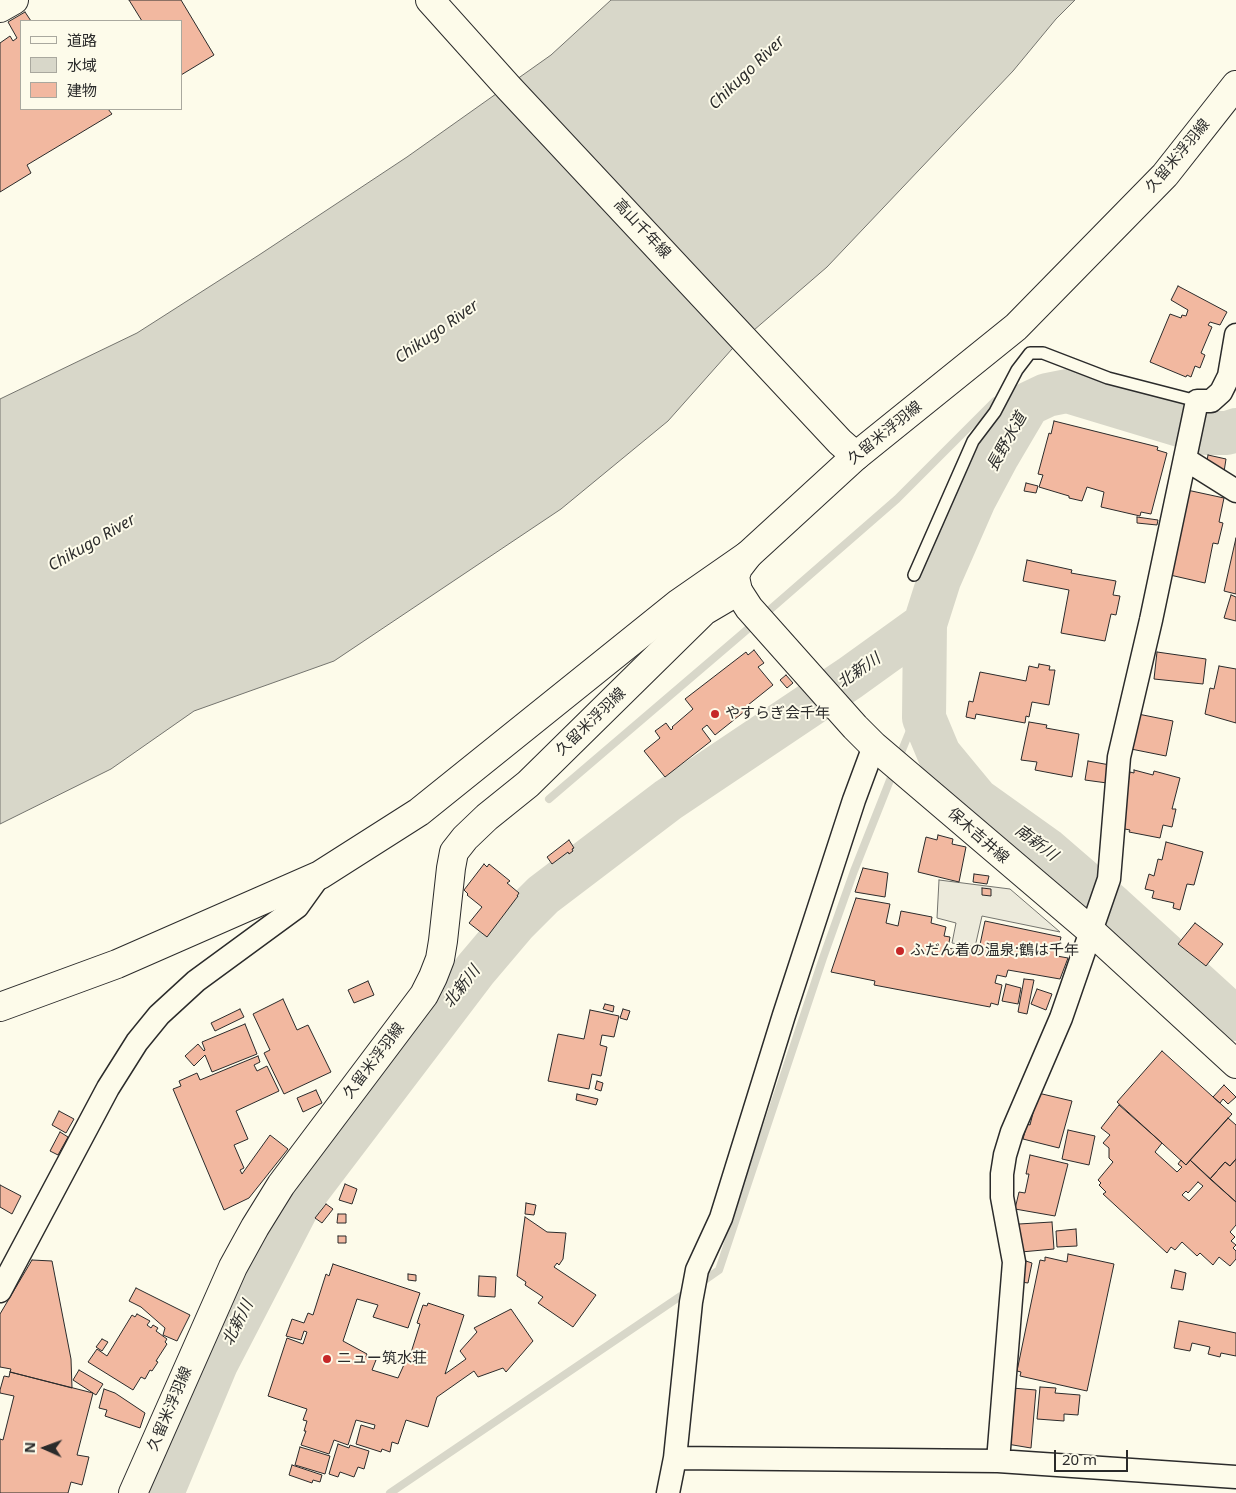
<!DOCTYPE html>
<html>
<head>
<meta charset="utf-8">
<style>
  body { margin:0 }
  #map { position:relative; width:1236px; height:1493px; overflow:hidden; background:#fdfbea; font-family:"Noto Sans","Noto Sans JP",sans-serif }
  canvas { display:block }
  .legend { position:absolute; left:20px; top:20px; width:162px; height:90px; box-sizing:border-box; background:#fdfbea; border:1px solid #a9a89e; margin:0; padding:6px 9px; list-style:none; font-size:15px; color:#2b2b2b }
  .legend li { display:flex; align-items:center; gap:10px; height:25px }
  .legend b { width:25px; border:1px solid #a9a89e }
  .north { position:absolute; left:20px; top:1423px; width:50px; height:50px; -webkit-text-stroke:4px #fdfbea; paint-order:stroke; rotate:272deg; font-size:14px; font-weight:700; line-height:20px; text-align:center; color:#2b2b2b }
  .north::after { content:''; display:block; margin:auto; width:18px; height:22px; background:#2b2b2b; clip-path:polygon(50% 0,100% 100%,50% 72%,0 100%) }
  .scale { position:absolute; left:1054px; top:1450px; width:74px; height:22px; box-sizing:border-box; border:2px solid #2b2b2b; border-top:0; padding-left:6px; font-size:15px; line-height:18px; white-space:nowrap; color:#2b2b2b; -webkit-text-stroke:4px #fdfbea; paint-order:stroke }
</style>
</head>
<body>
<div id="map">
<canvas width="1236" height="1493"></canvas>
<ul class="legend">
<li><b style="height:6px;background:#fdfbea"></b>道路</li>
<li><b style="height:14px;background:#d8d7c9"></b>水域</li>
<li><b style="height:14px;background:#f2b8a0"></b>建物</li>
</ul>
<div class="north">N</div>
<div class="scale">20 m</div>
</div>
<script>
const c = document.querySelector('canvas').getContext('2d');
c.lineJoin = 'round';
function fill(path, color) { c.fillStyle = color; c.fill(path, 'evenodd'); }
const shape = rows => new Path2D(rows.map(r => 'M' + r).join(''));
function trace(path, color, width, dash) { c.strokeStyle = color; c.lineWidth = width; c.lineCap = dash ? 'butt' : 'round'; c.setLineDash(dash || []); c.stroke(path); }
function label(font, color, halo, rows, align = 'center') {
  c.font = font + ' "Noto Sans","Noto Sans JP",sans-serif'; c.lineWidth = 4; c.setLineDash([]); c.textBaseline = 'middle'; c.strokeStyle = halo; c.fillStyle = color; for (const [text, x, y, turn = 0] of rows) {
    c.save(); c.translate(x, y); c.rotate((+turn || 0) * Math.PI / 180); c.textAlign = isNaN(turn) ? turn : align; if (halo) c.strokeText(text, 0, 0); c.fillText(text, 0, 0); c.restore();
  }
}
const parking = shape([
  [939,880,1010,889,1060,932,982,916,975,947,952,943,956,923,937,918,939,880]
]);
const water = shape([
  [611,0,1075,0,1056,19,1013,71,827,267,732,349,668,421,561,509,334,661,194,711,111,769,0,824,0,399,137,333,259,255,407,157,551,55,611,0]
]);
const stream = shape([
  [898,760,911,728,924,718],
  [549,799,742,634,897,499,995,401,1028,404],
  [699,1284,719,1270,823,958,854,871,894,770],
  [390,1493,688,1291]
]);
const river = shape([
  [1236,430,1227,433,1206,433,1067,391,1047,395,1028,404,998,455,974,500,939,580,925,624,924,718,939,754,977,800,1047,850,1113,907,1236,1019],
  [162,1493,216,1364,302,1198,476,969,515,923,543,895,668,800,850,678,925,624]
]);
const building = shape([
  [129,0,181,0,214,55,181,75,181,21,142,21,129,0],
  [25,12,31,21,21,21,21,109,108,109,112,114,27,165,31,173,0,192,0,43,10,36,13,41,17,38,8,22,25,12],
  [1178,286,1227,312,1220,325,1210,322,1208,325,1212,327,1201,353,1205,355,1200,368,1195,366,1191,377,1187,375,1186,377,1150,362,1170,314,1181,318,1182,315,1186,316,1188,310,1171,300,1178,286],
  [1054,421,1158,447,1157,450,1167,453,1151,514,1141,512,1140,516,1101,507,1104,492,1087,487,1082,501,1069,498,1069,496,1039,487,1043,475,1038,474,1049,433,1051,434,1054,421],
  [1208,455,1226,459,1224,472,1206,467,1208,455],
  [1026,483,1038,486,1036,493,1024,491,1026,483],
  [1187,490,1224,498,1219,522,1223,523,1218,544,1213,543,1205,583,1170,575,1187,490],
  [1137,517,1158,520,1157,525,1137,523,1137,517],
  [1236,538,1236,594,1224,591,1236,538],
  [1027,560,1072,570,1071,573,1116,581,1113,595,1120,596,1116,615,1111,614,1105,641,1061,633,1069,590,1023,581,1027,560],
  [1231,595,1236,597,1236,621,1224,618,1231,595],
  [754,650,764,663,758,667,773,685,748,705,750,707,715,735,707,725,702,729,711,741,665,777,644,751,660,738,655,731,666,723,671,730,673,728,672,727,693,709,685,699,746,652,748,655,754,650],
  [1157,652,1206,659,1203,684,1154,679,1157,652],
  [1039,664,1050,666,1049,670,1055,670,1049,705,1032,702,1029,717,1026,716,1025,723,976,714,975,719,966,717,969,701,973,702,980,672,1026,681,1029,666,1038,668,1039,664],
  [1219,666,1236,669,1236,723,1205,714,1210,688,1214,689,1219,666],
  [786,675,793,683,787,688,780,680,786,675],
  [1138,714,1173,721,1166,756,1131,749,1138,714],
  [1029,722,1047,725,1046,728,1079,734,1072,777,1035,770,1037,762,1021,760,1029,722],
  [1088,761,1110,765,1107,783,1085,780,1088,761],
  [1134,770,1153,775,1154,771,1180,778,1172,809,1176,809,1172,827,1163,825,1160,838,1129,832,1130,830,1120,828,1130,772,1134,773,1134,770],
  [938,835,953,839,952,844,966,847,959,882,918,872,926,837,937,840,938,835],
  [569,840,574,848,572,849,573,851,569,854,568,852,552,864,547,857,569,840],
  [1166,842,1203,852,1194,885,1187,884,1180,910,1173,908,1174,903,1152,898,1154,891,1145,889,1149,874,1154,876,1158,859,1162,860,1166,842],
  [484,864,487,867,489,864,510,881,507,883,519,893,517,896,518,896,487,937,469,923,482,907,467,895,468,894,464,890,484,864],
  [863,868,888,873,885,897,855,892,863,868],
  [974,874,989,876,987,884,973,882,974,874],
  [982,888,991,889,991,896,982,895,982,888],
  [856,898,890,904,886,923,898,926,901,911,932,917,931,923,946,927,944,936,950,937,948,948,978,954,985,921,1061,937,1057,956,1068,958,1060,979,1008,970,1006,977,997,975,995,983,1002,985,998,1005,991,1003,990,1007,874,985,875,981,831,972,856,898],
  [1195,923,1223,944,1206,966,1178,944,1195,923],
  [1024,979,1034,980,1027,1014,1018,1012,1024,979],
  [368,981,374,995,354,1003,348,990,368,981],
  [1006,984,1021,988,1018,1004,1002,1001,1006,984],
  [1037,989,1052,994,1046,1010,1031,1004,1037,989],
  [283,999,297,1030,308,1025,331,1072,284,1094,264,1053,270,1050,253,1014,283,999],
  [605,1004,614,1006,613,1012,603,1009,605,1004],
  [240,1009,244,1017,215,1031,211,1023,240,1009],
  [623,1009,630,1011,627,1020,620,1018,623,1009],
  [590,1010,619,1016,614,1037,602,1035,600,1045,607,1047,601,1076,592,1074,589,1089,548,1081,558,1034,584,1039,590,1010],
  [245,1024,257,1054,212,1072,205,1055,194,1066,185,1056,198,1044,204,1051,205,1050,202,1042,245,1024],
  [1162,1051,1232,1114,1186,1165,1117,1102,1162,1051],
  [258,1056,260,1062,254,1065,257,1071,267,1066,279,1091,236,1111,248,1139,234,1145,244,1168,240,1170,242,1174,270,1135,288,1149,249,1198,224,1210,173,1089,181,1086,179,1081,197,1073,200,1080,258,1056],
  [597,1081,603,1083,601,1091,595,1089,597,1081],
  [1224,1085,1236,1097,1228,1104,1223,1099,1220,1103,1213,1097,1224,1085],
  [316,1090,322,1103,303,1112,297,1098,316,1090],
  [1038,1093,1072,1101,1059,1148,1023,1139,1027,1124,1030,1125,1038,1093],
  [577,1094,598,1099,596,1105,576,1100,577,1094],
  [1119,1105,1162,1143,1155,1152,1177,1172,1182,1167,1178,1164,1181,1160,1186,1165,1190,1160,1236,1202,1236,1225,1230,1232,1235,1237,1231,1241,1236,1245,1233,1248,1236,1251,1236,1259,1230,1266,1219,1257,1213,1265,1200,1253,1197,1256,1182,1242,1175,1250,1171,1247,1167,1253,1103,1194,1106,1192,1099,1185,1101,1183,1098,1180,1113,1162,1109,1158,1109,1148,1103,1143,1110,1135,1101,1128,1119,1105],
  [1198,1182,1203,1186,1189,1201,1182,1195,1186,1191,1188,1193,1198,1182],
  [59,1111,74,1119,66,1133,52,1125,59,1111],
  [1228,1118,1236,1125,1236,1159,1230,1166,1225,1162,1210,1179,1190,1160,1228,1118],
  [1068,1130,1095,1136,1089,1165,1062,1159,1068,1130],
  [60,1132,68,1137,58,1155,50,1151,60,1132],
  [1030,1155,1068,1164,1055,1216,1015,1209,1019,1192,1025,1193,1029,1174,1026,1174,1030,1155],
  [1236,1159,1236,1202,1210,1179,1225,1162,1230,1166,1236,1159],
  [345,1184,357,1189,352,1204,339,1200,345,1184],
  [0,1185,21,1196,12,1214,0,1207,0,1185],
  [526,1203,536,1205,534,1215,525,1214,526,1203],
  [326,1204,333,1209,322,1223,315,1218,326,1204],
  [338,1214,346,1214,346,1223,337,1223,338,1214],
  [525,1217,547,1232,566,1233,563,1259,559,1265,557,1263,554,1267,596,1295,573,1327,538,1303,543,1297,525,1285,526,1282,517,1276,525,1217],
  [1052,1222,1054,1249,1021,1252,1019,1224,1052,1222],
  [1076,1229,1077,1246,1057,1247,1056,1231,1076,1229],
  [338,1236,346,1236,346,1243,338,1243,338,1236],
  [1068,1254,1114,1264,1087,1391,1020,1376,1021,1372,1017,1371,1040,1260,1045,1261,1045,1257,1067,1262,1068,1254],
  [32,1260,52,1261,71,1359,72,1388,10,1372,11,1369,0,1367,0,1314,32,1260],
  [1026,1261,1032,1263,1028,1283,1021,1282,1026,1261],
  [333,1264,420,1293,408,1328,373,1317,378,1305,357,1299,343,1341,367,1354,366,1357,376,1360,372,1370,398,1378,407,1358,409,1359,420,1324,417,1323,423,1305,427,1306,428,1303,464,1315,445,1374,466,1359,460,1351,477,1332,474,1328,511,1309,533,1341,506,1372,503,1368,478,1377,474,1371,437,1397,428,1427,406,1420,398,1444,392,1442,390,1452,382,1449,381,1452,356,1444,361,1425,374,1429,375,1425,356,1420,348,1445,334,1440,329,1454,301,1445,306,1431,304,1431,307,1421,303,1420,307,1409,268,1396,287,1338,303,1344,307,1332,304,1331,301,1340,286,1336,292,1319,304,1323,308,1313,313,1315,326,1274,329,1276,333,1264],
  [1175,1270,1186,1273,1183,1290,1171,1288,1175,1270],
  [408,1274,416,1275,416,1281,408,1280,408,1274],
  [479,1276,496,1277,495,1297,478,1296,479,1276],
  [136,1288,190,1315,177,1341,163,1335,165,1328,141,1307,129,1301,136,1288],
  [137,1314,150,1321,147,1325,151,1328,153,1325,158,1328,156,1331,167,1339,165,1342,167,1344,156,1361,158,1362,152,1371,150,1370,145,1379,141,1377,133,1390,88,1362,97,1349,107,1356,132,1315,135,1317,137,1314],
  [1179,1321,1236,1333,1236,1356,1221,1353,1220,1357,1208,1354,1210,1347,1192,1343,1190,1351,1174,1348,1179,1321],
  [102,1339,108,1342,102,1351,96,1347,102,1339],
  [79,1370,103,1384,96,1395,73,1380,79,1370],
  [10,1372,93,1393,77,1455,89,1457,82,1485,71,1482,68,1493,0,1493,0,1439,3,1440,14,1396,0,1393,0,1390,4,1376,9,1377,10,1372],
  [1040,1387,1056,1388,1055,1393,1080,1395,1078,1415,1064,1414,1064,1421,1037,1419,1040,1387],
  [1012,1388,1036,1390,1031,1448,1007,1444,1012,1388],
  [104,1389,115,1393,145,1413,140,1428,105,1416,107,1410,99,1408,104,1389],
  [338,1444,349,1448,350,1445,369,1451,364,1469,358,1467,354,1477,340,1472,338,1477,329,1474,338,1444],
  [300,1447,330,1456,325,1474,295,1465,300,1447],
  [292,1465,322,1475,320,1482,313,1480,312,1483,289,1475,292,1465]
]);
const service = shape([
  [914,575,973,441,995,412,1017,370,1030,353,1043,353,1108,378,1197,401]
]);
const minor = shape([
  [1185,459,1236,491],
  [0,1291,108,1088,137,1042,159,1015,196,981,297,907,320,875],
  [675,1458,998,1461,1236,1477],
  [998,1461,1014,1262,1002,1197,1002,1174,1005,1155,1012,1132,1061,1018,1109,879,1119,757,1151,620,1197,401,1211,401,1221,392,1229,376,1236,335],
  [668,1493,675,1458,691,1302,697,1270,721,1218,784,1015,854,800,874,746]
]);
const tertiary = shape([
  [0,1007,117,964,320,875,419,812,679,603,748,555]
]);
const secondary = shape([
  [430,0,509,88,840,442,856,456],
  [0,8,14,0],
  [738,591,749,608,855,727,874,746,1090,930,1236,1064]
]);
const primary = shape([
  [133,1493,233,1267,255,1227,281,1185,424,995,433,977,440,959,443,941,451,868,454,852,465,838,487,817,528,784,704,611,738,591,735,577,738,568,748,555,856,456,1016,327,1165,175,1236,85]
]);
const markers = [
  [715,714,5,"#c62828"],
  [900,951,5,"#c62828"],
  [327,1359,5,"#c62828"]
];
const streetNames = [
  ["久留米浮羽線",1178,156,-50],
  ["高山千年線",642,229,47],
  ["久留米浮羽線",885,433,-39],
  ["久留米浮羽線",591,722,-44],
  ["保木吉井線",978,836,41],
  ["久留米浮羽線",374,1061,-53],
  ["久留米浮羽線",170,1409,-67]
];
const poiNames = [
  ["やすらぎ会千年",725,714],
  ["ふだん着の温泉;鶴は千年",910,951],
  ["ニュー筑水荘",337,1359]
];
const waterNames = [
  ["Chikugo River",747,73,-44],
  ["Chikugo River",437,332,-35],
  ["長野水道",1007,442,-61],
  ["Chikugo River",92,543,-30],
  ["北新川",859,671,-35],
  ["南新川",1036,843,37],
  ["北新川",462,987,-52],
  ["北新川",238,1323,-63]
];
fill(parking, '#eceadb');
trace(parking, '#74746e', 1);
fill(water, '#d8d7c9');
trace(water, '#74746e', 1);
trace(stream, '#d8d7c9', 8);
trace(river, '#d8d7c9', 44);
fill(building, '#f2b8a0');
trace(building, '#2b2b2b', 1);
trace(service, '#2b2b2b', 14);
trace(minor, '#2b2b2b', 25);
trace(tertiary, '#2b2b2b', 30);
trace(secondary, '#2b2b2b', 30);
trace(primary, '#2b2b2b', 30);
trace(service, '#fdfbea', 11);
trace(minor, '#fdfbea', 22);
trace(tertiary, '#fdfbea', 28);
trace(secondary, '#fdfbea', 28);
trace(primary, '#fdfbea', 28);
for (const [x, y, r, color] of markers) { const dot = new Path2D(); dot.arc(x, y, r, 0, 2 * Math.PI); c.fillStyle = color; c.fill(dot); trace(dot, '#fdfbea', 2); }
label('15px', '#2b2b2b', '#fdfbea', streetNames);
label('15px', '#2b2b2b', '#fdfbea', poiNames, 'left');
label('italic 16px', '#2b2b2b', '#fdfbea', waterNames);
</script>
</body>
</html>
